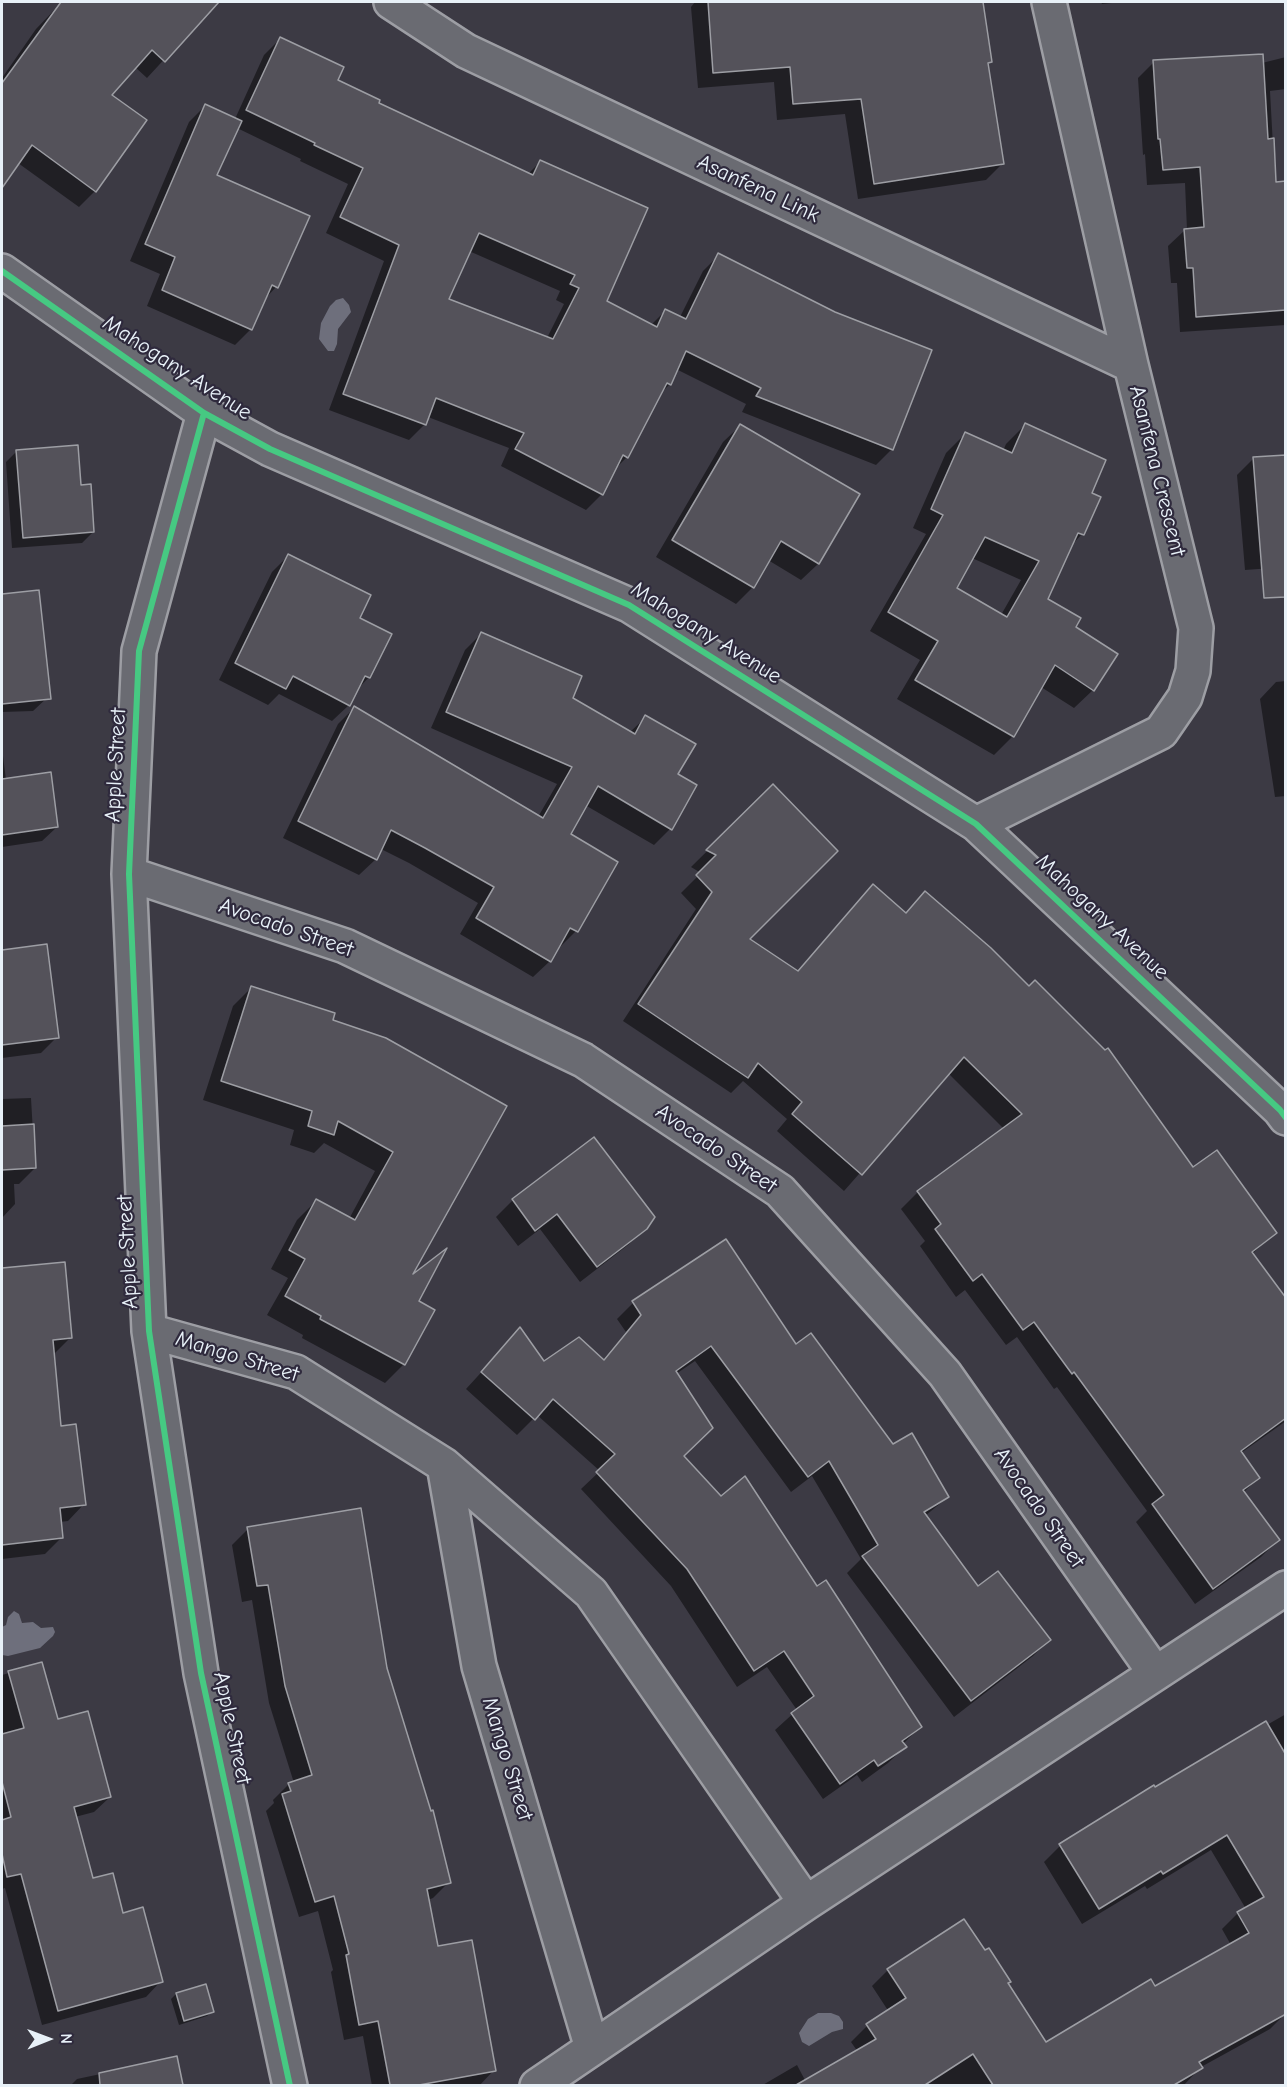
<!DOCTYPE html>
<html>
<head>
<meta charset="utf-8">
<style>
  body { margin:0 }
  #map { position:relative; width:1287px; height:2087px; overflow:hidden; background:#3c3a44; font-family:"Comic Neue",sans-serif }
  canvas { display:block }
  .frame { position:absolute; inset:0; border:3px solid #e8f1f8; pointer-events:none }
  .north { position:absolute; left:18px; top:2009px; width:60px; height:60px; -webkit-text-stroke:4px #2f2a3d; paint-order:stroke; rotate:89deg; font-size:16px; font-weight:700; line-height:24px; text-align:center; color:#e8f1f8 }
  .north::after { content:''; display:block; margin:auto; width:21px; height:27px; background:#e8f1f8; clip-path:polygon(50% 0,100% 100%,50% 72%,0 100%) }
</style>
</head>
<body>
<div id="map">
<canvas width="1287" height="2087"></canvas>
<div class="frame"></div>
<div class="north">N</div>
</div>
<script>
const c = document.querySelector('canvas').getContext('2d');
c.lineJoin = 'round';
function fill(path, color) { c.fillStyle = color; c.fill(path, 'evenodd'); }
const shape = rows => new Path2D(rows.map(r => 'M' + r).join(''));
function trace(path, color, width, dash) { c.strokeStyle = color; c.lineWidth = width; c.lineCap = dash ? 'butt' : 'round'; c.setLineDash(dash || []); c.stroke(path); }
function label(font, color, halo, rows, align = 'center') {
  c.font = font + ' "Comic Neue",sans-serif'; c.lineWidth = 4.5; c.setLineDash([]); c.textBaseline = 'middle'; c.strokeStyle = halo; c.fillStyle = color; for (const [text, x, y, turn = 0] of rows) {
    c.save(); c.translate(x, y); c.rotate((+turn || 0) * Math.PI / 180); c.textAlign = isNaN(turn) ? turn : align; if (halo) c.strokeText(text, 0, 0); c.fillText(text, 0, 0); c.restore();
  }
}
const water = shape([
  [343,298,349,305,351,312,338,329,337,344,334,351,328,351,319,339,321,323,330,306,336,300],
  [14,1611,19,1614,22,1623,33,1622,41,1628,53,1627,55,1632,53,1636,40,1648,8,1656,2,1655,2,1627,6,1625,8,1617],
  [818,2013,831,2013,839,2016,843,2022,843,2029,832,2032,809,2046,802,2042,799,2033,808,2019]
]);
const shadow = shape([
  [62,2,217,2,147,78,135,67,110,95,95,191,79,207,18,163,2,182,2,78,36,29],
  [695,2,804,2,804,5,827,2,981,2,991,61,987,65,1002,164,986,180,858,199,845,114,777,120,774,82,698,88,691,7],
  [1101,2,1121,2,1102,4],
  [280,39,336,81,377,103,528,174,540,162,605,302,651,325,665,311,680,317,703,271,719,255,892,449,876,465,742,412,746,404,676,369,670,384,659,395,627,457,613,471,602,494,586,510,501,466,509,448,428,417,425,424,409,440,329,410,384,261,326,233,348,184,300,161,301,159,237,128,215,176,308,217,276,287,264,300,251,329,235,345,147,306,160,274,130,261,189,122,205,106,235,119,264,55],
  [469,251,560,291,556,300,564,304,547,338,447,300],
  [1286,57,1286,89,1270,91,1275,183,1286,183,1286,325,1180,332,1177,283,1171,283,1168,246,1185,230,1187,230,1185,183,1147,185,1145,154,1143,155,1138,78,1154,62,1262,63],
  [1025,425,1082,534,1070,547,1046,599,1074,627,1093,690,1074,708,1041,687,1013,736,994,755,897,699,920,660,870,631,926,534,913,528,946,453,965,434,1003,451,1006,444],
  [972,558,1021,580,1001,615,955,588],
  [740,426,858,495,818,564,801,580,768,560,753,587,736,604,656,557,723,442],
  [17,451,80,487,93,532,82,543,12,548,6,462],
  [1253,459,1286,567,1245,570,1237,475],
  [289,555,358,619,369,677,357,690,349,705,332,721,279,694,268,705,219,680,272,572],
  [38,592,49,696,33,711,2,712,2,596],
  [481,634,571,698,630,732,646,717,676,775,670,829,654,845,585,805,569,835,576,931,560,947,558,946,550,961,533,977,460,934,478,903,409,863,381,849,376,859,359,875,283,838,338,724,354,708,538,817,557,784,431,728,465,650],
  [1286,681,1286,796,1275,797,1260,699,1276,682],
  [2,748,6,780,57,827,42,841,2,847],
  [773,786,748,939,797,972,873,886,905,914,925,893,1193,1169,1275,1233,1252,1254,1286,1301,1286,1421,1241,1453,1258,1478,1243,1493,1278,1540,1261,1557,1195,1604,1136,1522,1147,1511,1057,1387,1054,1389,1017,1337,1006,1345,965,1290,956,1297,920,1246,925,1241,901,1209,918,1192,1004,1129,948,1073,844,1191,777,1131,787,1119,743,1081,731,1093,623,1021,696,909,681,893,701,873,691,867],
  [46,946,57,1037,41,1053,2,1058,2,951],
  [252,987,331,1021,385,1039,408,1280,417,1302,404,1364,385,1383,302,1338,303,1335,267,1315,288,1278,271,1269,297,1220,316,1201,349,1219,375,1171,324,1143,314,1153,290,1145,294,1130,203,1100,233,1006],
  [31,1098,35,1168,19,1184,14,1184,15,1204,2,1218,2,1099],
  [594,1139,646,1228,628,1245,580,1282,540,1229,518,1246,496,1217,513,1200],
  [726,1241,796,1346,893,1446,948,1497,925,1516,978,1588,1049,1640,1033,1656,954,1717,847,1573,861,1559,812,1476,791,1492,695,1361,676,1374,682,1456,721,1498,817,1588,920,1727,903,1744,905,1747,888,1763,862,1782,857,1775,823,1799,775,1730,797,1710,767,1667,737,1687,671,1586,581,1489,600,1471,537,1415,517,1435,466,1389,520,1330,544,1363,602,1361,626,1332,617,1319,633,1303],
  [64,1263,71,1337,54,1354,60,1427,84,1504,68,1521,60,1522,62,1537,45,1554,2,1559,2,1269],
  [248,1529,386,1669,449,1882,433,1898,428,1900,436,1948,494,2070,479,2086,372,2086,363,2036,344,2040,331,1972,333,1970,318,1911,299,1917,266,1811,274,1803,273,1800,289,1784,294,1783,269,1703,252,1600,242,1602,232,1545],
  [41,1664,56,1721,110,1797,94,1812,75,1817,92,1880,161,1981,146,1997,42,2025,5,1888,2,1889,2,1675],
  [1286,1714,1286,2013,1270,2029,1201,2067,1183,2086,1150,2086,1144,2076,1127,2086,761,2086,797,2065,806,2082,858,2052,851,2042,867,2026,889,2012,872,1986,888,1970,1007,1984,1046,2044,1155,1988,1231,1945,1222,1929,1238,1913,1246,1909,1211,1850,1147,1889,1145,1886,1082,1924,1044,1862,1060,1846,1154,1787,1155,1789],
  [176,1994,213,2011,207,2016,179,2025,171,1999],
  [176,2058,181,2086,70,2086,77,2079]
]);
const building = shape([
  [61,2,219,2,165,62,152,50,112,95,147,120,96,192,32,145,2,188,2,83,61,2],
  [708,2,983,2,992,62,988,63,1004,164,874,184,861,99,793,104,790,67,713,73,708,2],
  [280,37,344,67,338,80,380,100,379,103,533,175,540,160,648,208,607,301,657,327,665,309,686,319,718,253,835,312,932,350,893,450,756,396,761,388,686,351,671,385,667,383,628,458,623,455,603,495,515,449,524,433,436,398,426,425,343,394,399,245,340,217,363,168,314,145,315,143,246,110,280,37],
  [479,233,575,275,570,284,579,288,553,339,449,299,479,233],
  [1263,54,1268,139,1274,138,1276,182,1286,181,1286,310,1196,317,1193,268,1187,268,1184,229,1204,227,1200,167,1163,170,1160,139,1158,139,1153,60,1263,54],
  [205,104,242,121,217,175,310,216,278,288,272,285,252,330,162,290,175,257,145,244,205,104],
  [1025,423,1106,460,1092,493,1101,497,1084,535,1078,533,1048,599,1081,618,1076,627,1118,654,1094,691,1055,665,1014,737,915,680,938,641,888,612,943,515,931,509,965,432,1012,453,1025,423],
  [985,537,1039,561,1007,617,957,588,985,537],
  [740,424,860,494,819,564,781,541,754,588,672,540,740,424],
  [78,445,81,485,91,484,94,532,23,538,16,450,78,445],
  [1286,455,1286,597,1264,598,1253,457,1286,455],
  [288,554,371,595,360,618,392,634,370,678,365,676,350,706,293,676,286,689,235,663,288,554],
  [39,590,51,699,2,704,2,594,39,590],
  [481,632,582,676,573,698,635,734,645,715,696,744,678,774,697,785,672,830,598,786,571,834,618,862,578,932,570,928,551,962,476,918,494,887,425,848,391,830,377,860,298,821,354,706,543,818,572,767,446,712,481,632],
  [51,772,58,827,2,835,2,779,51,772],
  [773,784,838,851,750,939,798,971,873,884,906,913,925,891,991,948,1029,986,1035,980,1105,1050,1108,1048,1193,1167,1217,1150,1277,1233,1252,1252,1286,1298,1286,1418,1241,1451,1260,1478,1243,1490,1280,1540,1213,1589,1152,1504,1164,1495,1074,1372,1072,1374,1034,1322,1023,1330,982,1274,973,1281,935,1229,941,1224,917,1191,1022,1114,964,1057,862,1175,792,1114,802,1102,758,1063,748,1078,638,1004,712,892,696,875,716,855,706,850,773,784],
  [47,944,59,1038,2,1045,2,950,47,944],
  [251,986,335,1013,333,1020,386,1038,507,1106,413,1274,447,1248,419,1301,435,1310,405,1365,320,1319,321,1316,285,1296,305,1259,289,1250,316,1199,355,1220,393,1152,338,1121,334,1135,308,1126,312,1111,221,1081,251,986],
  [34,1124,36,1168,2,1170,2,1126,34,1124],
  [594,1137,655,1217,647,1229,597,1267,557,1214,535,1231,512,1199,594,1137],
  [726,1239,796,1344,811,1333,893,1444,912,1433,949,1497,924,1512,978,1586,998,1571,1051,1640,971,1701,862,1556,878,1545,829,1461,808,1477,711,1346,676,1371,713,1428,684,1456,721,1496,745,1476,817,1586,826,1580,922,1727,902,1741,907,1747,878,1766,874,1760,840,1784,791,1713,814,1696,784,1651,754,1671,687,1569,596,1472,615,1454,553,1399,535,1420,481,1372,520,1327,544,1361,579,1337,604,1360,641,1315,632,1301,726,1239],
  [65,1262,72,1338,53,1340,61,1426,76,1424,86,1505,60,1508,63,1538,2,1545,2,1268,65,1262],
  [361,1508,387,1668,431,1811,433,1810,451,1883,427,1889,438,1946,472,1940,496,2071,419,2085,390,2085,378,2021,359,2025,346,1955,349,1954,334,1896,315,1902,282,1794,291,1791,288,1783,312,1775,285,1686,268,1585,257,1586,247,1527,361,1508],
  [42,1662,58,1719,88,1711,111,1797,74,1807,93,1878,113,1873,123,1913,143,1907,163,1982,58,2011,21,1874,7,1877,2,1854,2,1820,11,1817,2,1782,2,1734,24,1728,8,1671,42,1662],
  [1266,1721,1286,1755,1286,2014,1199,2062,1203,2068,1174,2085,993,2085,973,2054,925,2085,796,2085,876,2039,866,2024,906,1998,887,1969,964,1919,985,1950,989,1948,1011,1982,1008,1983,1046,2042,1151,1979,1155,1986,1249,1933,1237,1912,1264,1897,1227,1835,1163,1874,1161,1871,1099,1909,1059,1844,1154,1785,1155,1787,1266,1721],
  [206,1984,214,2012,184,2021,176,1993,206,1984],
  [177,2056,183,2085,100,2085,99,2073,177,2056]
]);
const minor = shape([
  [391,2,466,51,1131,365],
  [2,271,204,413,270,449,629,605,976,824,1280,1110,1286,1118],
  [204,413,139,651,129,874,149,1331,201,1673,290,2086],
  [976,824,1161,732,1185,697,1193,671,1196,628,1131,365,1049,2],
  [129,874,345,946,583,1060,780,1191,945,1374,1155,1673],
  [149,1331,296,1372,444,1465,591,1593,806,1903],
  [444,1465,479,1666,592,2048],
  [537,2086,806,1903,1286,1588]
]);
const cycleway = shape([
  [2,271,204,413,270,449,629,605,976,824,1280,1110,1286,1118],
  [204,413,139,651,129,874,149,1331,201,1673,290,2086]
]);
const streetNames = [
  ["Asanfena Link",758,189,25],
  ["Mahogany Avenue",177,368,33],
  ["Asanfena Crescent",1157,471,76],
  ["Mahogany Avenue",706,633,32],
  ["Apple Street",116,765,-87],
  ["Mahogany Avenue",1102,917,43],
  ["Avocado Street",286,928,19],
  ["Avocado Street",716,1149,34],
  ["Apple Street",128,1252,-93],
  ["Mango Street",237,1357,17],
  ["Avocado Street",1039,1508,55],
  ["Apple Street",232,1728,78],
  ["Mango Street",507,1759,73]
];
fill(water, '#6e6f7c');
fill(shadow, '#0007');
fill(building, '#54525a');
trace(building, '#9d9ea4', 1.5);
trace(minor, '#9d9ea4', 38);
trace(minor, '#6a6b72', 33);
trace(cycleway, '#46c982', 6);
label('22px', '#e8f1f8', '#2f2a3d', streetNames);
</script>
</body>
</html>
